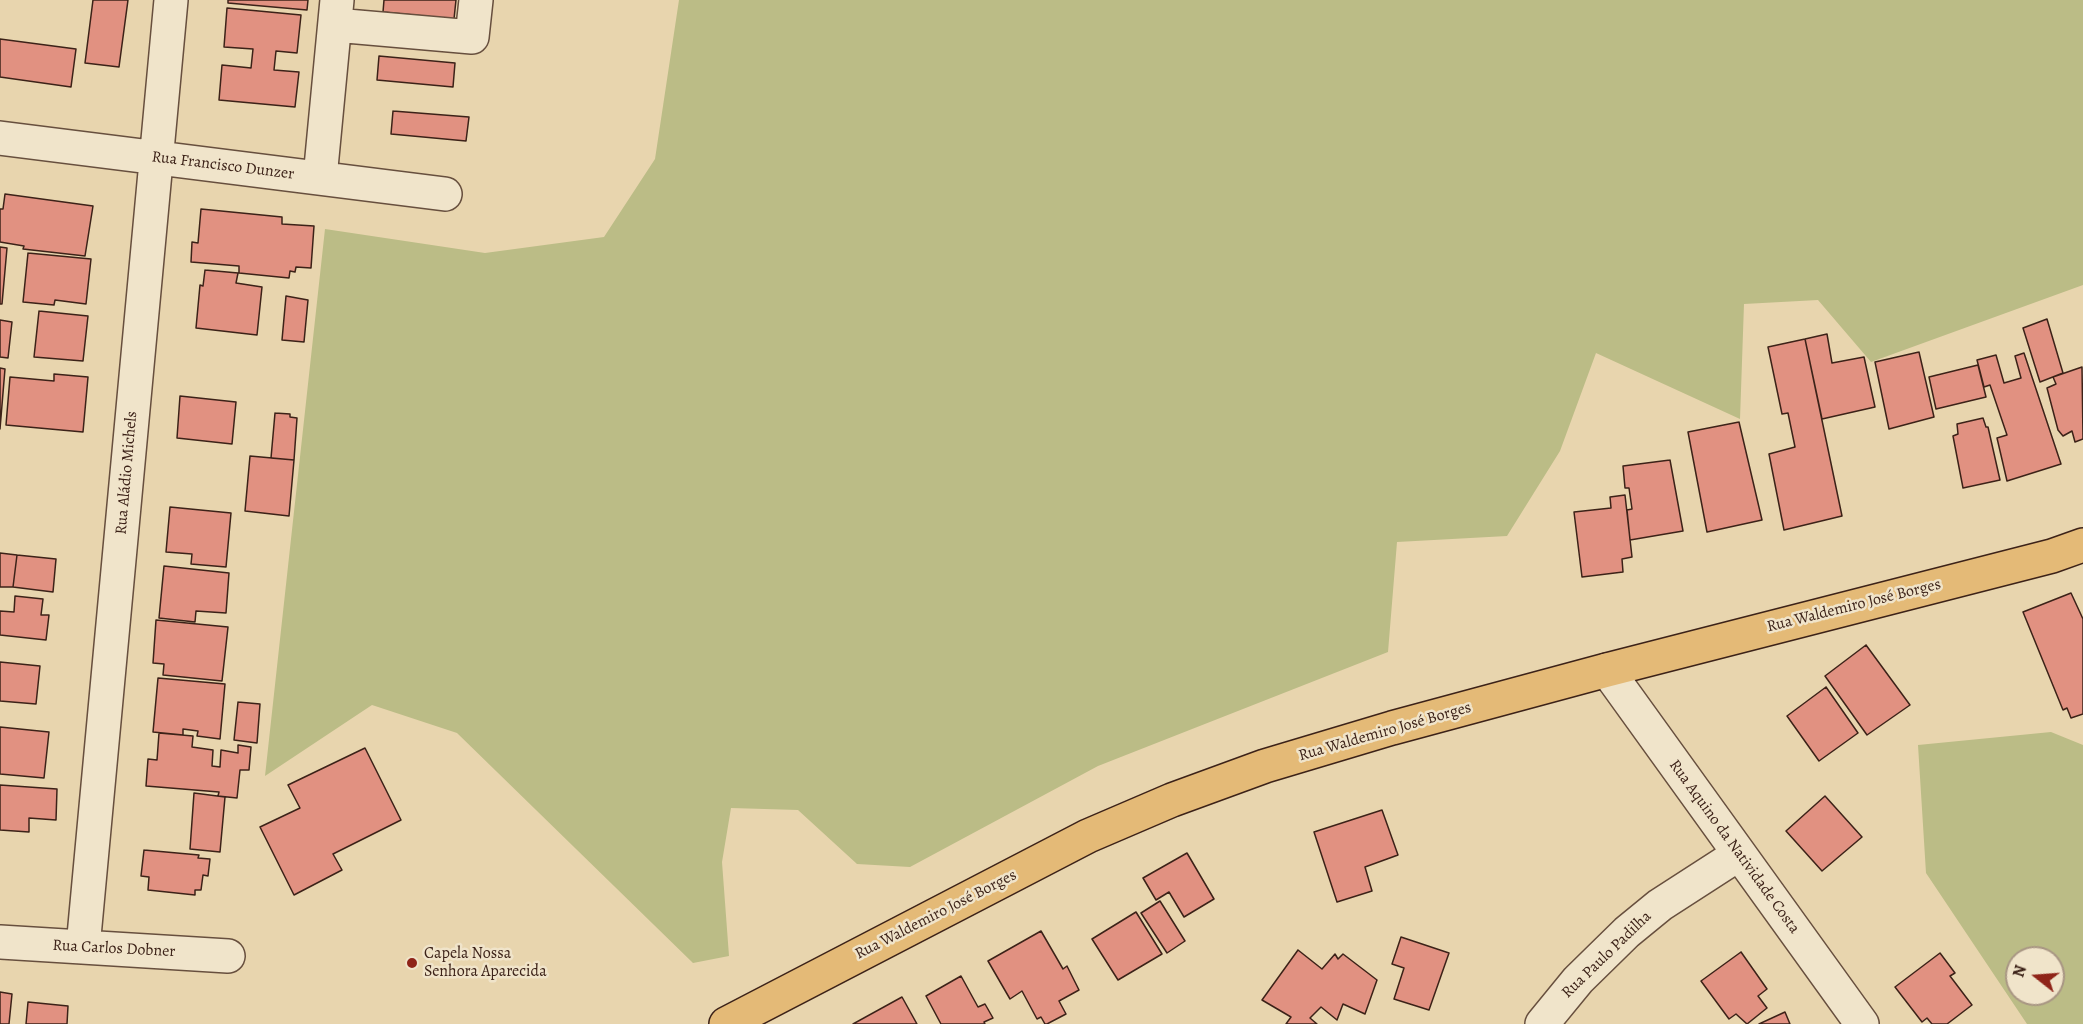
<!DOCTYPE html>
<html>
<head>
<meta charset="utf-8">
<style>
  body { margin:0 }
  #map { position:relative; width:2083px; height:1024px; overflow:hidden; background:#e8d5ae; font-family:Alegreya,serif }
  canvas { display:block }
  .north { position:absolute; left:2005px; top:946px; width:60px; height:60px; box-sizing:border-box; background:#f0e4ca; border:2px solid #a89683; border-radius:50%; rotate:287deg; font-size:16px; font-weight:700; line-height:24px; text-align:center; color:#3c2218 }
  .north::after { content:''; display:block; margin:auto; width:21px; height:27px; background:#8f2418; clip-path:polygon(50% 0,100% 100%,50% 72%,0 100%) }
</style>
</head>
<body>
<div id="map">
<canvas width="2083" height="1024"></canvas>
<div class="north">N</div>
</div>
<script>
const c = document.querySelector('canvas').getContext('2d');
c.lineJoin = 'round';
function fill(path, color) { c.fillStyle = color; c.fill(path, 'evenodd'); }
const shape = rows => new Path2D(rows.map(r => 'M' + r).join(''));
function trace(path, color, width, dash) { c.strokeStyle = color; c.lineWidth = width; c.lineCap = dash ? 'butt' : 'round'; c.setLineDash(dash || []); c.stroke(path); }
function label(font, color, halo, rows, align = 'center') {
  c.font = font + ' Alegreya,serif'; c.lineWidth = 5; c.setLineDash([]); c.textBaseline = 'middle'; c.strokeStyle = halo; c.fillStyle = color; for (const [text, x, y, turn = 0] of rows) {
    c.save(); c.translate(x, y); c.rotate((+turn || 0) * Math.PI / 180); c.textAlign = isNaN(turn) ? turn : align; if (halo) c.strokeText(text, 0, 0); c.fillText(text, 0, 0); c.restore();
  }
}
const green = shape([
  [679,0,2083,0,2083,285,1871,362,1818,300,1744,304,1740,419,1596,353,1560,451,1507,536,1397,542,1388,652,1098,766,910,867,857,864,798,810,731,808,722,862,729,956,693,963,457,733,372,705,265,776,325,229,485,253,604,237,655,159],
  [2051,732,2083,745,2083,1024,2027,1024,1926,873,1918,745],
  [2017,958,2053,958,2053,994,2017,994]
]);
const building = shape([
  [93,0,128,0,119,67,85,63,93,0],
  [228,0,308,0,307,10,228,3,228,0],
  [384,0,456,0,454,19,383,12,384,0],
  [227,8,301,15,297,53,276,51,274,70,299,72,295,107,219,100,222,65,251,68,253,49,224,47,227,8],
  [0,39,76,49,71,87,0,77,0,39],
  [379,56,455,63,453,87,377,80,379,56],
  [393,111,469,117,466,141,391,134,393,111],
  [5,194,93,206,85,256,23,249,24,246,0,242,0,209,3,209,5,194],
  [201,209,282,217,282,224,314,226,311,268,296,267,295,272,290,271,289,278,239,273,239,266,191,262,192,242,198,243,201,209],
  [0,247,7,248,2,304,0,304,0,247],
  [28,253,91,259,86,304,55,300,54,305,23,302,28,253],
  [205,270,238,273,236,283,262,287,257,335,196,328,200,285,203,286,205,270],
  [286,296,308,300,304,342,282,340,286,296],
  [39,311,88,316,83,361,34,357,39,311],
  [2047,319,2063,373,2040,382,2023,328,2047,319],
  [0,320,12,322,8,358,0,357,0,320],
  [1827,334,1832,363,1864,357,1875,407,1822,419,1805,339,1827,334],
  [1805,339,1842,516,1784,530,1769,454,1795,447,1788,413,1782,414,1768,347,1805,339],
  [1919,352,1934,417,1889,429,1875,362,1919,352],
  [2024,353,2061,464,2007,481,1997,438,2007,435,1990,385,1984,387,1977,360,1996,355,2004,383,2021,378,2015,356,2024,353],
  [1978,365,1986,397,1936,409,1929,377,1978,365],
  [2082,367,2083,439,2075,442,2072,431,2063,436,2058,430,2047,388,2056,384,2053,377,2082,367],
  [0,368,5,369,0,429,0,368],
  [54,374,88,377,83,432,6,425,10,377,54,381,54,374],
  [180,396,236,402,232,444,177,438,180,396],
  [275,413,290,414,290,417,297,418,294,460,271,458,275,413],
  [1983,418,1986,427,1988,427,2000,480,1963,488,1953,436,1958,434,1957,424,1983,418],
  [1739,422,1762,520,1707,532,1688,432,1739,422],
  [250,456,294,460,289,516,245,511,250,456],
  [1670,460,1683,531,1630,540,1627,510,1632,509,1629,488,1625,488,1623,466,1670,460],
  [1625,495,1632,557,1622,559,1623,572,1582,577,1574,512,1611,508,1610,497,1625,495],
  [170,507,231,513,226,567,191,564,192,554,166,552,170,507],
  [0,553,17,555,13,587,0,587,0,553],
  [17,555,56,559,53,592,13,587,17,555],
  [164,566,229,573,226,613,196,611,195,622,159,618,164,566],
  [2071,593,2083,619,2083,714,2071,718,2067,708,2063,710,2023,612,2071,593],
  [15,596,43,599,41,615,49,615,46,640,0,635,0,611,14,612,15,596],
  [156,620,228,627,222,681,163,675,164,664,153,663,156,620],
  [1866,645,1910,705,1867,735,1825,676,1866,645],
  [0,662,40,666,36,704,0,701,0,662],
  [158,678,225,684,220,739,197,736,198,731,183,729,183,735,153,732,158,678],
  [1826,687,1858,733,1819,761,1787,716,1826,687],
  [238,702,260,704,257,743,234,740,238,702],
  [0,727,49,732,44,778,0,774,0,727],
  [159,733,193,736,192,747,213,750,212,766,220,767,221,750,238,753,238,745,251,747,249,770,240,770,237,798,218,796,219,792,146,786,148,759,157,760,159,733],
  [365,748,401,820,333,854,342,870,294,895,260,827,300,808,288,785,365,748],
  [0,785,57,789,56,820,29,818,29,832,0,830,0,785],
  [194,793,225,797,220,852,190,849,194,793],
  [1825,796,1862,837,1822,871,1786,831,1825,796],
  [1382,810,1398,855,1365,867,1372,891,1337,902,1314,832,1382,810],
  [144,850,199,855,198,858,210,859,208,876,203,875,201,890,195,890,195,895,148,890,149,877,141,876,144,850],
  [1187,853,1214,899,1184,917,1169,892,1156,900,1143,878,1187,853],
  [1160,901,1185,941,1167,953,1141,913,1160,901],
  [1136,912,1162,954,1118,980,1092,939,1136,912],
  [1041,931,1063,969,1067,966,1079,990,1059,1001,1066,1014,1047,1024,1045,1024,1041,1017,1037,1019,1022,991,1010,999,988,961,1041,931],
  [1401,937,1449,953,1429,1010,1394,999,1404,968,1392,964,1401,937],
  [1298,950,1322,969,1335,954,1338,959,1343,954,1377,980,1365,1014,1343,1004,1337,1020,1321,1007,1310,1018,1317,1024,1286,1024,1291,1017,1262,1000,1298,950],
  [1741,952,1767,989,1758,996,1767,1008,1747,1024,1736,1014,1729,1019,1701,981,1741,952],
  [1940,953,1955,973,1950,976,1972,1005,1947,1024,1932,1024,1927,1018,1922,1022,1895,987,1940,953],
  [961,976,978,1007,985,1004,993,1018,984,1022,985,1024,941,1024,926,996,961,976],
  [0,992,12,994,9,1024,0,1024,0,992],
  [902,997,917,1024,853,1024,902,997],
  [28,1002,68,1006,67,1024,26,1024,28,1002],
  [1785,1012,1790,1024,1759,1024,1785,1012]
]);
const minor = shape([
  [335,25,472,37,476,0],
  [0,138,445,194],
  [320,178,337,0],
  [1607,670,1862,1024],
  [0,942,228,956],
  [83,947,171,0],
  [1542,1024,1578,980,1627,932,1660,905,1739,854]
]);
const major = shape([
  [726,1024,1088,836,1172,800,1265,766,1392,728,1607,670,2052,556,2083,545]
]);
const markers = [
  [412,963,6,"#8f2418"]
];
const streetNames = [
  ["Rua Francisco Dunzer",223,166,7],
  ["Rua Aládio Michels",127,473,-85],
  ["Rua Waldemiro José Borges",1854,606,-14],
  ["Rua Waldemiro José Borges",1385,732,-16],
  ["Rua Aquino da Natividade Costa",1734,847,54],
  ["Rua Waldemiro José Borges",936,915,-27],
  ["Rua Carlos Dobner",114,949,3],
  ["Rua Paulo Padilha",1607,955,-44]
];
const poiNames = [
  ["Capela Nossa",424,954],
  ["Senhora Aparecida",424,972]
];
fill(green, '#bbbc86');
fill(building, '#e19181');
trace(building, '#3c2218', 1.5);
trace(minor, '#674f3e', 36);
trace(major, '#3c2218', 36);
trace(minor, '#f0e4ca', 33);
trace(major, '#e4ba77', 33);
for (const [x, y, r, color] of markers) { const dot = new Path2D(); dot.arc(x, y, r, 0, 2 * Math.PI); c.fillStyle = color; c.fill(dot); trace(dot, '#f0e4ca', 2); }
label('16px', '#3c2218', '#f0e4ca', streetNames);
label('16px', '#3c2218', '#f0e4ca', poiNames, 'left');
</script>
</body>
</html>
